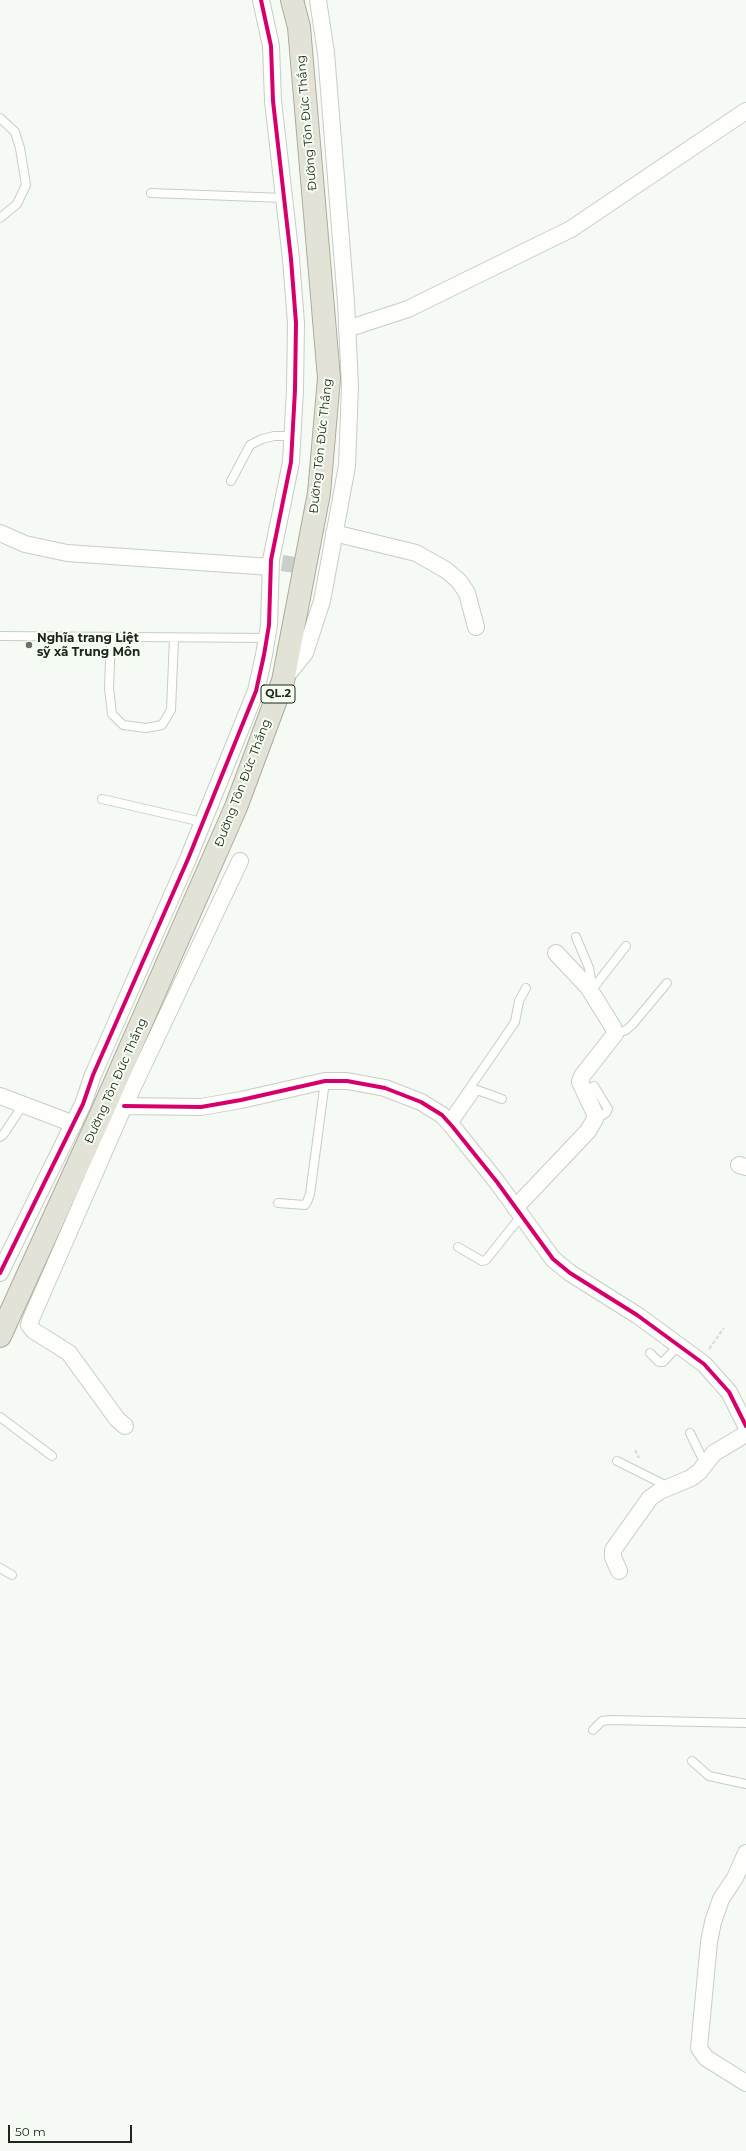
<!DOCTYPE html>
<html>
<head>
<meta charset="utf-8">
<style>
  body { margin:0 }
  #map { position:relative; width:746px; height:2151px; overflow:hidden; background:#f6faf4; font-family:Montserrat,sans-serif }
  canvas { display:block }
  .scale { position:absolute; left:8px; top:2125px; width:124px; height:18px; box-sizing:border-box; border:2px solid #21241f; border-top:0; padding-left:5px; font-size:12px; line-height:14px; white-space:nowrap; color:#21241f; -webkit-text-stroke:3px #f5fdf1; paint-order:stroke }
</style>
</head>
<body>
<div id="map">
<canvas width="746" height="2151"></canvas>
<div class="scale">50 m</div>
</div>
<script>
const c = document.querySelector('canvas').getContext('2d');
c.lineJoin = 'round';
const shape = rows => new Path2D(rows.map(r => 'M' + r).join(''));
function trace(path, color, width, dash) { c.strokeStyle = color; c.lineWidth = width; c.lineCap = dash ? 'butt' : 'round'; c.setLineDash(dash || []); c.stroke(path); }
function label(font, color, halo, rows, align = 'center') {
  c.font = font + ' Montserrat,sans-serif'; c.lineWidth = 4; c.setLineDash([]); c.textBaseline = 'middle'; c.strokeStyle = halo; c.fillStyle = color; for (const [text, x, y, turn = 0] of rows) {
    c.save(); c.translate(x, y); c.rotate((+turn || 0) * Math.PI / 180); c.textAlign = isNaN(turn) ? turn : align; if (halo) c.strokeText(text, 0, 0); c.fillText(text, 0, 0); c.restore();
  }
}
const minorTunnel = shape([
  [282,563,316,568]
]);
const path = shape([
  [709,1349,724,1328],
  [635,1450,639,1458]
]);
const service = shape([
  [0,118,15,132,20,148,26,185,17,204,0,218],
  [151,193,284,198],
  [231,481,250,445,262,439,274,436,293,436],
  [0,636,267,638],
  [111,637,109,688,112,714,123,725,146,728,162,725,171,710,174,638],
  [102,799,202,822],
  [576,937,589,968,591,979,588,987],
  [591,991,626,946],
  [615,1034,626,1030,632,1025,667,983],
  [594,1086,608,1109,606,1113,595,1119],
  [447,1121,515,1022,519,1001,526,988],
  [452,1126,477,1090,502,1099],
  [0,1137,3,1135,23,1105],
  [278,1203,305,1205,307,1202,310,1194,325,1081],
  [458,1247,482,1261,486,1260,521,1216],
  [650,1353,659,1362,663,1362,679,1345],
  [0,1417,52,1456],
  [690,1433,705,1464],
  [617,1461,669,1487],
  [0,1568,12,1575],
  [593,1730,602,1721,610,1720,746,1723],
  [692,1761,709,1776,746,1784]
]);
const minor = shape([
  [347,329,408,309,571,229,746,111],
  [0,533,25,544,67,553,271,567],
  [334,533,416,553,446,570,459,581,467,593,476,627],
  [283,680,305,653,322,601,347,466,350,386,346,302,326,53,318,0],
  [0,1096,74,1124],
  [124,1106,201,1107,241,1100,325,1081,347,1081,385,1088,421,1102,442,1115,452,1126,497,1182,553,1259,570,1273,637,1315,704,1364,729,1392,746,1426],
  [739,1165,746,1167],
  [515,1208,588,1131,595,1119,595,1114,580,1082,582,1076,615,1034,613,1027,588,987,556,953],
  [0,1273,83,1104,93,1075,188,859,256,691,264,655,269,625,271,560,291,462,295,390,296,323,291,259,273,101,271,46,261,0],
  [125,1426,117,1419,69,1353,34,1331,29,1325,31,1319,124,1106,240,861],
  [619,1571,613,1557,613,1550,650,1498,660,1491,691,1478,699,1472,714,1453,746,1434],
  [746,1853,735,1878,721,1899,713,1922,709,1942,699,2048,706,2058,746,2083]
]);
const trunk = shape([
  [0,1336,102,1112,236,807,283,681,319,493,329,378,299,27,292,0]
]);
const cycleway = shape([
  [124,1106,201,1107,241,1100,325,1081,347,1081,385,1088,421,1102,442,1115,452,1126,497,1182,553,1259,570,1273,637,1315,704,1364,729,1392,746,1426],
  [0,1273,83,1104,93,1075,188,859,256,691,264,655,269,625,271,560,291,462,295,390,296,323,291,259,273,101,271,46,261,0]
]);
const markers = [
  [29,645,4,"#6c6f6a"]
];
const shields = [
  [278,694,34]
];
const shieldNames = [
  ["QL.2",278,694]
];
const streetNames = [
  ["Đường Tôn Đức Thắng",307,123,-95],
  ["Đường Tôn Đức Thắng",321,446,-84],
  ["Đường Tôn Đức Thắng",243,783,-69],
  ["Đường Tôn Đức Thắng",116,1081,-66]
];
const poiNames = [
  ["Nghĩa trang Liệt",37,638],
  ["sỹ xã Trung Môn",37,652]
];
trace(minorTunnel, '#cbcfc9', 16, [16, 8]);
trace(service, '#c9ccc7', 10);
trace(minor, '#c9ccc7', 18);
trace(trunk, '#acac9b', 24);
trace(path, '#dddfdc', 2.5, [4, 2]);
trace(service, '#fefefd', 8);
trace(minor, '#fefefd', 16);
trace(trunk, '#e2e2d6', 22);
trace(cycleway, '#d6006c', 4);
for (const [x, y, r, color] of markers) { const dot = new Path2D(); dot.arc(x, y, r, 0, 2 * Math.PI); c.fillStyle = color; c.fill(dot); trace(dot, '#f5fdf1', 1.5); }
for (const [x, y, w] of shields) { const box = new Path2D(); box.roundRect(x - w / 2, y - 9, w, 18, 3); c.fillStyle = '#f5fdf1'; c.fill(box); trace(box, '#21241f', 1); }
label('bold 11px', '#21241f', null, shieldNames);
label('12px', '#21241f', '#f5fdf1', streetNames);
label('bold 12px', '#21241f', '#f5fdf1', poiNames, 'left');
</script>
</body>
</html>
